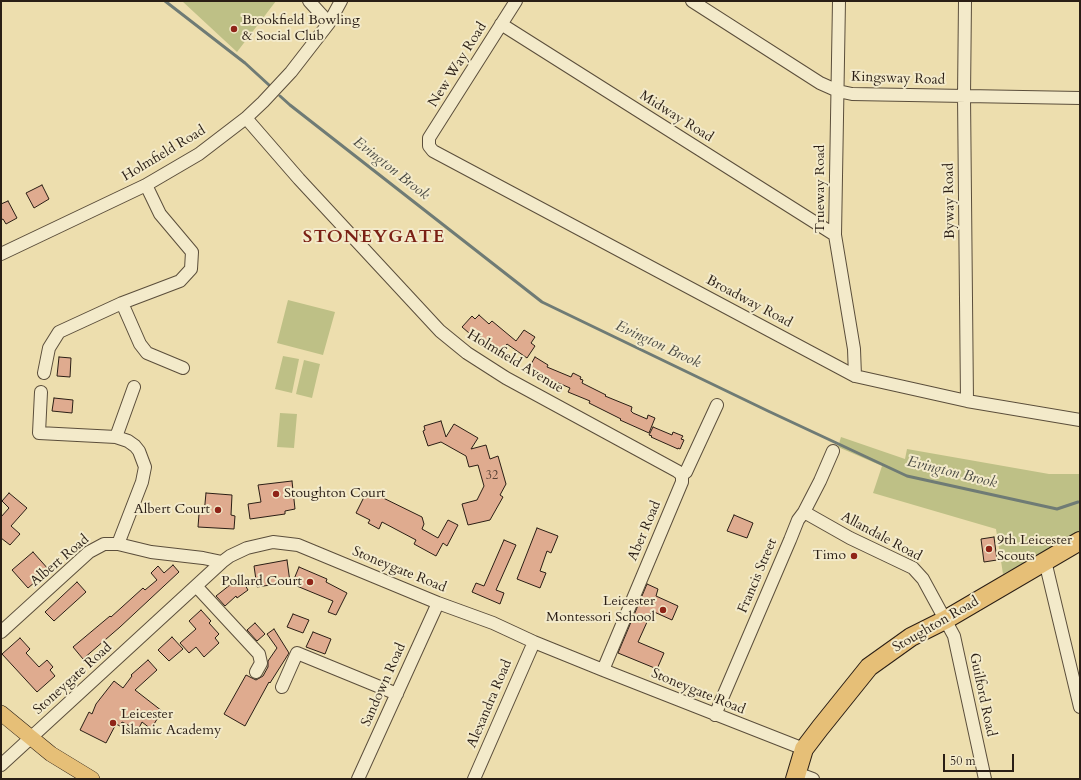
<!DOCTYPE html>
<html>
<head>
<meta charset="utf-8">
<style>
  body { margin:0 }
  #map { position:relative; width:1081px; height:780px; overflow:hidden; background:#eddeae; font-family:Cardo,serif }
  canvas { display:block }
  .frame { position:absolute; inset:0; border:2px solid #2a1e15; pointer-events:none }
  .scale { position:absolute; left:943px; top:754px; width:71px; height:18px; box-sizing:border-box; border:2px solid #2a1e15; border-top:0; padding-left:5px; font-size:12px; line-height:14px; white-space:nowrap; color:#2a1e15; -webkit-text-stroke:3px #f3eaca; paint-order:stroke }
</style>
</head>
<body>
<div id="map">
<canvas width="1081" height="780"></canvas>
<div class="frame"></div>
<div class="scale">50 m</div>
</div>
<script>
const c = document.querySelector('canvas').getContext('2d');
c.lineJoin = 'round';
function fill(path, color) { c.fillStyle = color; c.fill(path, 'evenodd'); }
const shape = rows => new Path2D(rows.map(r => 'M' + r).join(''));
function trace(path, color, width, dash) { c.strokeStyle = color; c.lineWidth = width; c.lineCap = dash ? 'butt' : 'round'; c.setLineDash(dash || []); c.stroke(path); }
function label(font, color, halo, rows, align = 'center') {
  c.font = font + ' Cardo,serif'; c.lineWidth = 4; c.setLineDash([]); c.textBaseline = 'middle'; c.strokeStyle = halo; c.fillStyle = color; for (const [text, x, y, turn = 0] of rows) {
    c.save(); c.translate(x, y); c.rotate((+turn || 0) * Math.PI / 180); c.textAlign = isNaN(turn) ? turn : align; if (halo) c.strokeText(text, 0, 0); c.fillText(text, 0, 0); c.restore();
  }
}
const green = shape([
  [182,1,276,1,237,52],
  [288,300,335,312,323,355,277,343],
  [283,356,299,359,292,393,275,389],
  [304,360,320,364,312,398,296,394],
  [280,413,297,414,294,448,277,447],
  [841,437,905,459,907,449,1049,474,1080,474,1080,533,1003,574,996,529,873,493,882,466,838,447]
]);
const stream = shape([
  [165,1,245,63,269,85],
  [280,96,290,105,542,302,768,411,907,476,1057,509,1078,502]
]);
const building = shape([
  [42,185,49,199,34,208,26,193,42,185],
  [8,201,17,218,6,224,3,219,1,220,1,204,8,201],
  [479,315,489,324,492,321,516,341,524,330,535,337,531,343,535,346,527,358,507,344,499,353,479,335,476,339,462,327,472,316,475,319,479,315],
  [59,357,71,358,70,377,57,376,59,357],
  [535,357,548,365,547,367,571,377,573,373,581,377,580,379,583,380,582,383,606,395,605,396,632,407,631,411,633,413,647,419,648,415,655,418,649,433,620,420,621,419,589,403,590,401,568,392,570,388,547,378,533,370,534,369,530,366,535,357],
  [54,398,73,400,72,413,52,411,54,398],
  [441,421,446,437,454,424,478,438,471,449,486,445,490,459,498,456,506,484,500,495,503,497,490,520,468,525,462,504,477,500,484,486,478,465,469,467,466,456,441,442,428,446,423,431,425,430,424,426,441,421],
  [653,427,672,435,673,432,683,436,681,439,684,440,680,449,678,448,678,449,651,437,652,436,649,435,653,427],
  [292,481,295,509,285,511,285,514,250,519,248,504,261,502,258,485,292,481],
  [371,492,422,517,424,524,422,529,438,538,448,520,458,525,447,546,443,543,436,556,414,544,416,540,382,522,379,529,368,523,370,520,356,513,366,493,369,495,371,492],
  [9,493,27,508,11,526,20,534,10,545,1,538,1,517,9,508,2,501,9,493],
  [206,493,232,495,231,515,235,516,234,529,198,527,199,514,204,514,206,493],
  [734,515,753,523,747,538,727,531,734,515],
  [537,528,558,536,551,553,547,551,540,571,546,573,540,588,517,579,537,528],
  [994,537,997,560,984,562,981,539,994,537],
  [504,540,516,545,496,590,504,593,500,604,472,592,476,583,484,586,504,540],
  [33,552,49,570,28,588,12,570,33,552],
  [287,560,290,582,257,587,254,566,287,560],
  [173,565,179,572,120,627,83,659,73,647,110,616,111,617,143,588,145,590,157,580,151,573,158,566,164,573,173,565],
  [299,567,327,579,326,582,347,593,336,615,328,612,333,601,292,584,299,567],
  [240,577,248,590,237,598,236,596,225,606,216,596,240,577],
  [77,582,86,592,54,621,45,612,77,582],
  [647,584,658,589,656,596,678,606,672,620,652,611,638,642,664,653,657,669,618,653,647,584],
  [201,610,211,621,209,623,219,634,215,638,219,643,204,657,196,647,189,653,180,643,196,629,189,621,201,610],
  [293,614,309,620,303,633,287,627,293,614],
  [255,623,265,634,257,641,247,630,255,623],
  [274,629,289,653,270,683,269,682,245,726,224,714,246,675,256,680,263,676,268,667,268,661,277,648,267,634,274,629],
  [313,632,331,639,325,654,306,647,313,632],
  [172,637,183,649,169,661,158,650,172,637],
  [20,638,30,649,26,653,39,667,47,660,53,667,50,670,55,676,37,692,2,654,20,638],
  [148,660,157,670,135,690,162,711,151,729,142,722,138,730,122,722,120,726,116,724,106,743,80,730,89,712,92,714,96,704,114,681,123,688,132,676,131,675,148,660]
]);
const minor = shape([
  [309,1,329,23],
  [516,1,429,138,429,146,433,151,855,376,967,401,1080,420],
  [692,1,820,83,838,91,852,94,1080,98],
  [839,1,835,235,854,349,855,376],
  [965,1,964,96,967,401],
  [501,24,835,235],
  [246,118,299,179,440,331,467,353,506,378,677,471,682,475],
  [1,254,146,185,199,154,246,118,263,102,291,72,329,23,341,1],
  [122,303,140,344,147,353,183,368],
  [44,373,49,348,59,332,122,303,180,281,191,269,192,252,160,214,146,185],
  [41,392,39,433,116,437,128,441,135,446,139,451,145,467,142,482,118,544],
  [116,437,134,387],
  [804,512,850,538,913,568,923,579,954,636,985,779],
  [1045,561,1080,707],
  [196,586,259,654,261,663,256,672],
  [1,632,89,552,104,544,118,544,151,552,203,558,222,562],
  [603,670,682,482,682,475,686,472,717,405],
  [282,687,297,653,397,694],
  [715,715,790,540,798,520,804,512,820,481,833,451],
  [1,765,222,562,230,556,247,548,273,542,298,545,438,603,493,623,534,642,603,670,804,749],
  [797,773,813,779],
  [358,779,438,603],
  [474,779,534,642]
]);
const major = shape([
  [1,713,51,754,92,779]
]);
const highway = shape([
  [795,779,804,749,820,728,869,667,911,637,945,620,1080,541]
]);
const markers = [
  [234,29,4,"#8f2418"],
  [276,494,4,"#8f2418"],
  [218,510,4,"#8f2418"],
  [989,549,4,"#8f2418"],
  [854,556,4,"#8f2418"],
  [310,582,4,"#8f2418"],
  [663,610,4,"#8f2418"],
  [113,723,4,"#8f2418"]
];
const numberNames = [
  ["32",492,476]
];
const poiNames = [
  ["Brookfield Bowling",242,21],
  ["& Social Club",242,37],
  ["Stoughton Court",284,494],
  ["Albert Court",210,510,"right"],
  ["9th Leicester",997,541],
  ["Scouts",997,557],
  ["Timo",846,556,"right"],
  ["Pollard Court",302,582,"right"],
  ["Leicester",655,602,"right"],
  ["Montessori School",655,618,"right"],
  ["Leicester",121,715],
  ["Islamic Academy",121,731]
];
const streetNames = [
  ["New Way Road",458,65,-58],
  ["Kingsway Road",898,79,2],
  ["Midway Road",676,117,32],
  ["Holmfield Road",164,154,-31],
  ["Trueway Road",821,189,-90],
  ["Byway Road",950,201,-91],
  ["Broadway Road",749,302,28],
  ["Holmfield Avenue",515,362,31],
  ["Aber Road",645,531,-67],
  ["Allandale Road",881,537,28],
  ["Albert Road",60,561,-40],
  ["Stoneygate Road",399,570,22],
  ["Francis Street",758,576,-67],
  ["Stoughton Road",936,625,-30],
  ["Stoneygate Road",73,679,-42],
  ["Sandown Road",384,685,-66],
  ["Stoneygate Road",698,692,22],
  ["Guilford Road",982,695,78],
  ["Alexandra Road",490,704,-67]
];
const waterNames = [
  ["Evington Brook",391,169,38],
  ["Evington Brook",658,345,25],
  ["Evington Brook",952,473,14]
];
const districtNames = [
  ["STONEYGATE",374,238]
];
fill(green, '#bec086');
trace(stream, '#6f7b75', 3);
fill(building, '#dfab8f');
trace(building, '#2a1e15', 1);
trace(minor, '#5b4e3b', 14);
trace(major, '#2a1e15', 16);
trace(highway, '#2a1e15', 20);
trace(minor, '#f3eaca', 12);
trace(major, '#e6bf77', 15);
trace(highway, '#e6bf77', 18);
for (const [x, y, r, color] of markers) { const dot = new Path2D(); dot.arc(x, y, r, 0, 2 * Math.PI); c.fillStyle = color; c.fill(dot); trace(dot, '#f3eaca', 1.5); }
label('12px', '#574134', null, numberNames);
label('14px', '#2a1e15', '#f3eaca', poiNames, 'left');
label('14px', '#2a1e15', '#f3eaca', streetNames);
label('italic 15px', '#4c4c45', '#f3eaca', waterNames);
c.letterSpacing = '1px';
label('bold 18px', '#7a1f14', '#f3eaca', districtNames);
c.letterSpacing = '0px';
</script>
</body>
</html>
